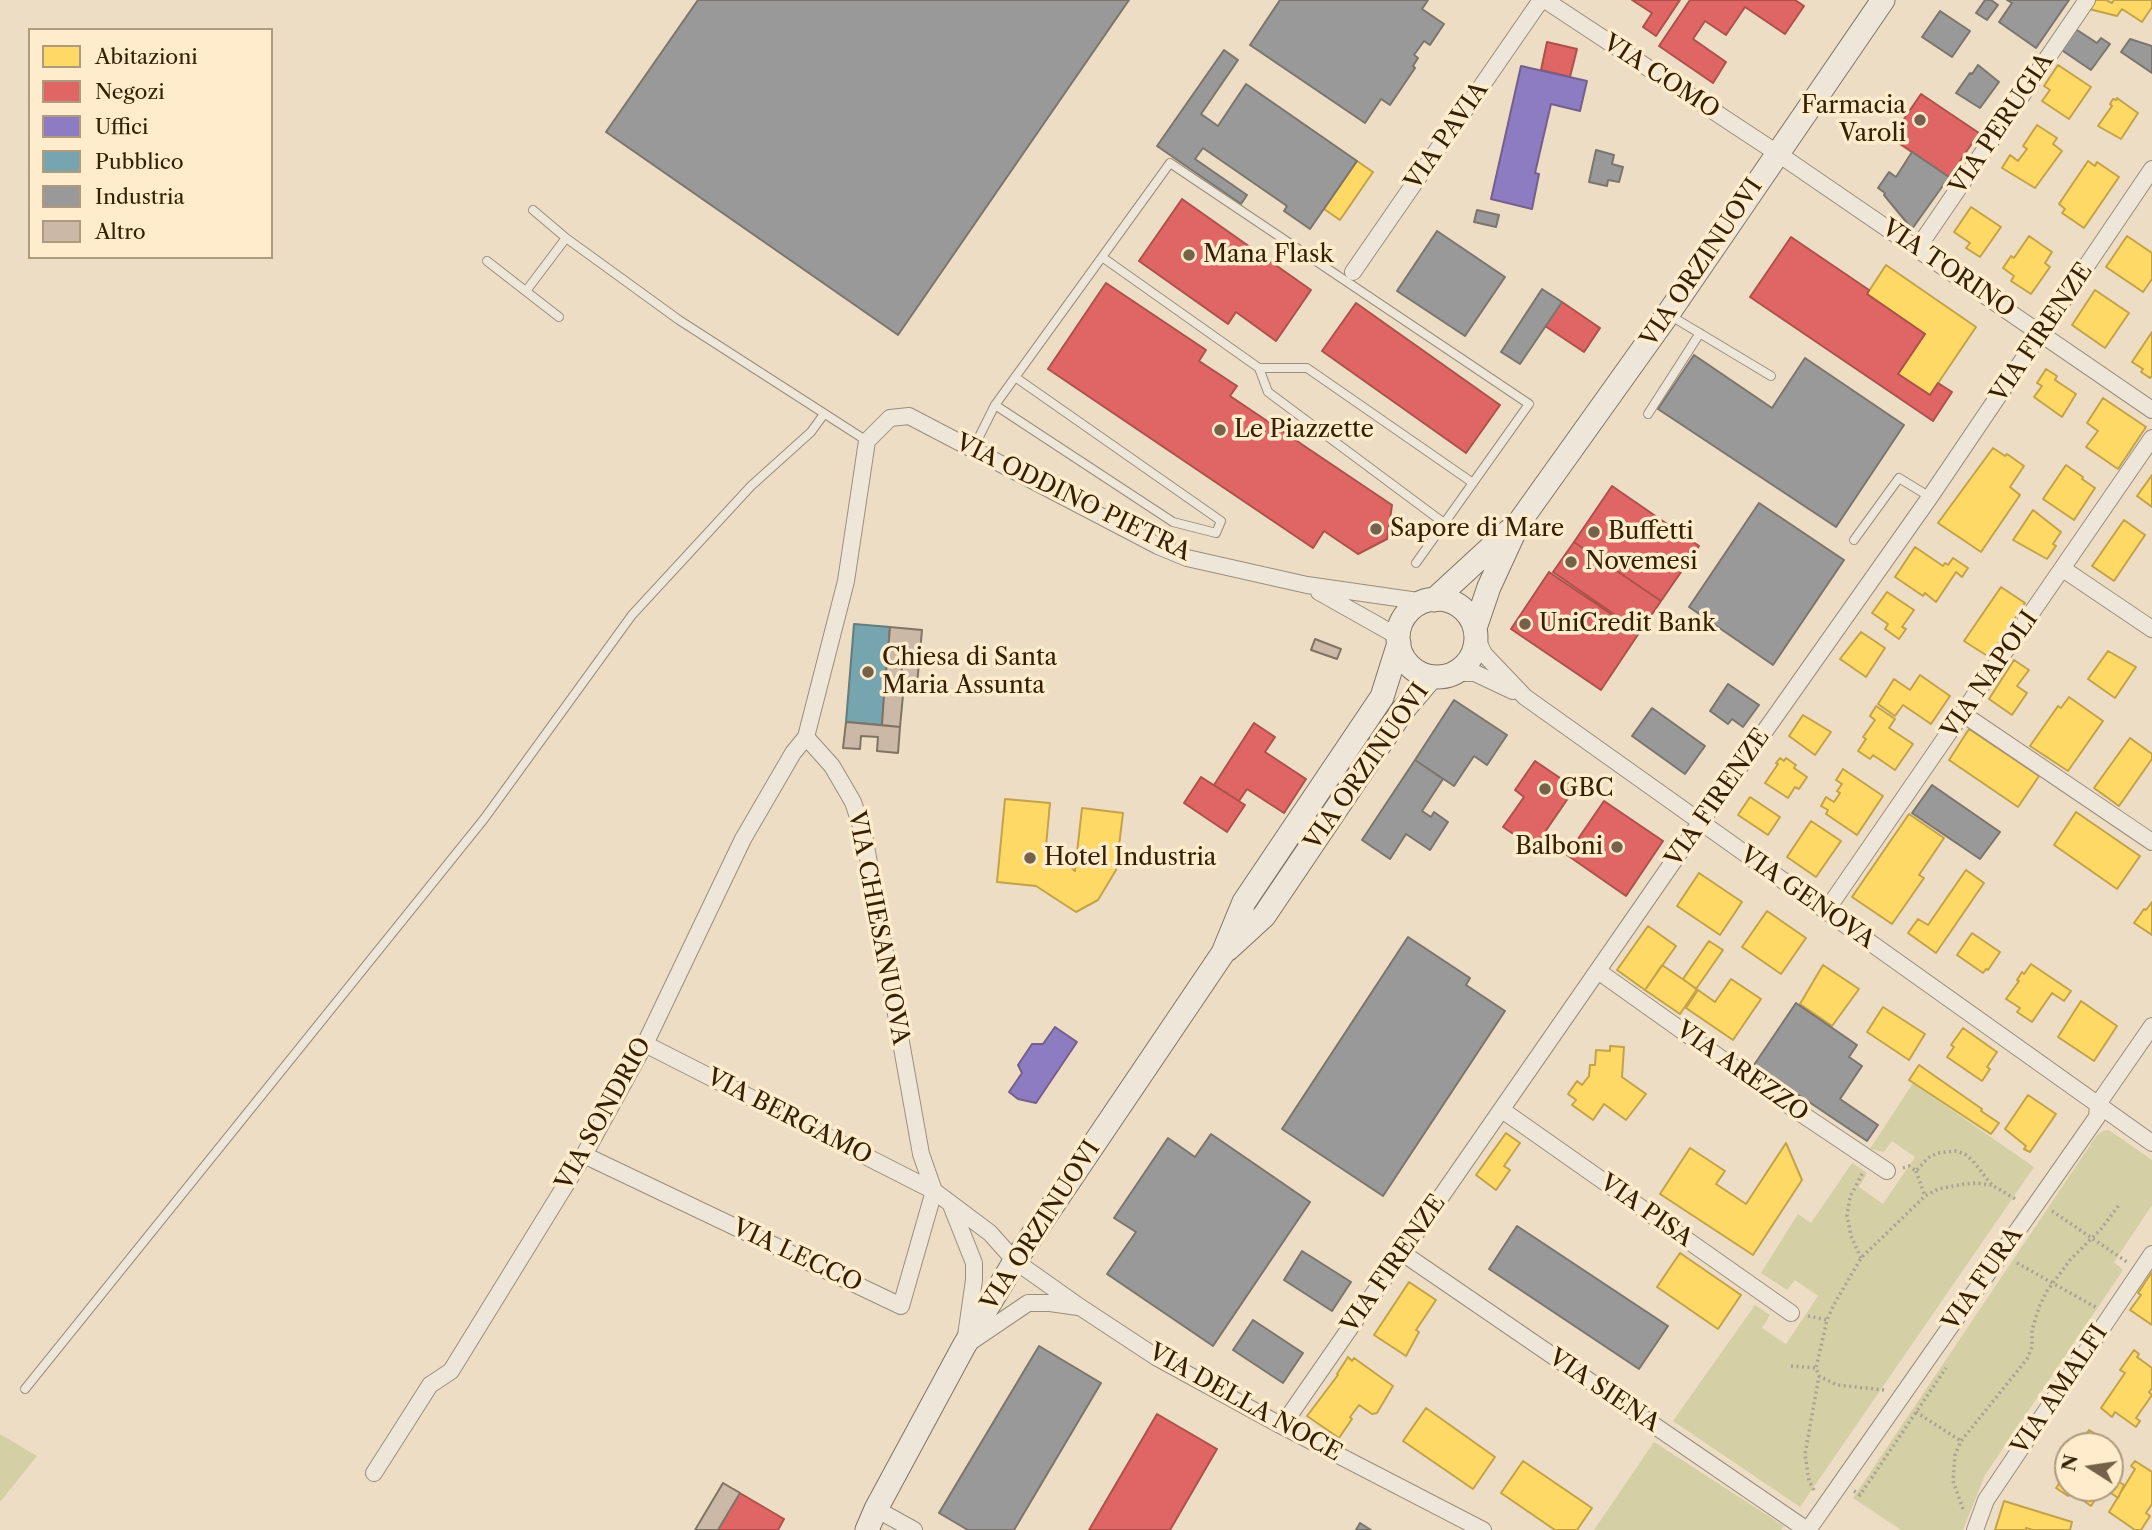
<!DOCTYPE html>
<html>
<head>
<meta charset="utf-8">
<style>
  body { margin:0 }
  #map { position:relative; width:2152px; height:1530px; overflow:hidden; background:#ecddc4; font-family:"Libre Caslon Text",serif }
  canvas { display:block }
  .legend { position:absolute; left:28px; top:28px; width:245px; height:231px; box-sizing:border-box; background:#feeccd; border:2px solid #ae9a7d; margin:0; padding:9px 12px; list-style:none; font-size:21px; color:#362005 }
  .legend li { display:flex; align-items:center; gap:14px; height:35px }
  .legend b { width:35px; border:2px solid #ae9a7d }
  .north { position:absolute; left:2054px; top:1432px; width:70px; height:70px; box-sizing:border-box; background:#feeccd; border:2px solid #ae9a7d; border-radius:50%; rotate:282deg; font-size:19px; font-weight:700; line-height:28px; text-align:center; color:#362005 }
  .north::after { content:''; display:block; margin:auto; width:24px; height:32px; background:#766248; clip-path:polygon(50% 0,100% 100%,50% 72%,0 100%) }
</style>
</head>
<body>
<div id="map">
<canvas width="2152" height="1530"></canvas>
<ul class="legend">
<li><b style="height:19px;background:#ffd966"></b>Abitazioni</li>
<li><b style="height:19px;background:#e06666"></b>Negozi</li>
<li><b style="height:19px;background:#8e7cc3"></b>Uffici</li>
<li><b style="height:19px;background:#76a5af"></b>Pubblico</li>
<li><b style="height:19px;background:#999"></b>Industria</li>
<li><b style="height:19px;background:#ccb8a7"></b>Altro</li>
</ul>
<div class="north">N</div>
</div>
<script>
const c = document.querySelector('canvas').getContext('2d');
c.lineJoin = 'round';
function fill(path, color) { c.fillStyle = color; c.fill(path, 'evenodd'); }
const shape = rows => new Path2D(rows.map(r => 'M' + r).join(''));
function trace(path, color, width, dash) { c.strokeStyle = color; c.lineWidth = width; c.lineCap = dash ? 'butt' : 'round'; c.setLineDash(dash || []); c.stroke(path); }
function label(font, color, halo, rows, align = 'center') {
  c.font = font + ' "Libre Caslon Text",serif'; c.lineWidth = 7; c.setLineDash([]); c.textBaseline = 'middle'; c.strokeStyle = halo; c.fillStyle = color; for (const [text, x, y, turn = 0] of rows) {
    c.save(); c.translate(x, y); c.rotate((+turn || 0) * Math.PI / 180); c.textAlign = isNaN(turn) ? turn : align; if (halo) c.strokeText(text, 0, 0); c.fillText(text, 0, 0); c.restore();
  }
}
const green = shape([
  [1913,1083,2034,1167,1800,1507,1673,1421,1755,1305,1770,1315,1762,1328,1786,1344,1818,1296,1795,1280,1787,1290,1761,1273,1798,1214,1811,1223,1852,1163,1867,1173,1859,1187,1883,1204,1915,1157,1892,1141,1884,1152,1870,1149],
  [2109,1130,2152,1160,2152,1205,2114,1262,2123,1270,1985,1475,1963,1530,1901,1530,1853,1498,2097,1135,2103,1131],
  [0,1434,37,1456,0,1502],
  [1654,1442,1784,1526,1781,1530,1594,1530]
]);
const homes = shape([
  [2095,0,2106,0,2112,3,2114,0,2152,0,2152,7,2142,22,2122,9,2117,16,2089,9,2095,0],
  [2058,65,2091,87,2069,119,2042,101,2050,90,2044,86,2058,65],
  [2117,98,2138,113,2121,139,2098,126,2112,106,2110,104,2113,99,2116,100,2117,98],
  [2037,125,2057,138,2053,144,2062,151,2035,188,2002,168,2010,155,2018,161,2027,149,2023,146,2037,125],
  [1357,161,1373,172,1340,220,1324,209,1357,161],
  [2088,161,2095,166,2097,162,2119,177,2084,228,2062,213,2065,209,2059,204,2088,161],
  [1971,207,2001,227,1980,257,1966,248,1970,243,1954,232,1971,207],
  [2029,236,2052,252,2045,263,2050,267,2031,294,2011,281,2014,276,2003,268,2011,256,2014,258,2029,236],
  [2127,236,2152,253,2152,279,2143,292,2106,267,2127,236],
  [1886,265,1976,327,1930,395,1898,374,1925,334,1867,294,1886,265],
  [2095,290,2129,313,2105,348,2072,325,2095,290],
  [2152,332,2152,376,2150,378,2141,372,2143,369,2132,362,2152,332],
  [2046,369,2057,376,2055,380,2076,394,2062,417,2034,397,2042,386,2037,383,2046,369],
  [2103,398,2146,427,2118,469,2086,447,2098,431,2087,423,2103,398],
  [1993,448,2005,456,2007,454,2024,466,2010,487,2020,495,1981,552,1938,523,1993,448],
  [2066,465,2083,477,2082,479,2095,488,2074,520,2043,499,2066,465],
  [2152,475,2152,507,2137,496,2152,475],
  [2033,510,2061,532,2053,544,2056,546,2047,559,2013,540,2033,510],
  [2124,520,2145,535,2114,581,2092,566,2124,520],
  [1915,547,1943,566,1945,563,1948,565,1953,558,1968,568,1962,577,1956,572,1936,602,1925,593,1923,596,1895,577,1915,547],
  [2001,587,2025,603,1989,657,1964,641,2001,587],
  [1887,592,1914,610,1902,627,1906,629,1899,639,1885,629,1888,624,1872,613,1887,592],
  [1861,632,1885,648,1866,677,1840,659,1861,632],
  [2108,651,2136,667,2115,698,2088,679,2108,651],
  [2014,660,2029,670,2017,686,2027,693,2012,715,1989,699,2014,660],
  [1920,675,1950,696,1931,724,1903,705,1895,716,1878,704,1894,679,1910,690,1920,675],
  [2069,697,2103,721,2068,771,2030,746,2058,706,2061,708,2069,697],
  [1876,706,1895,719,1889,728,1913,744,1895,770,1873,755,1870,759,1858,751,1866,739,1863,737,1875,720,1870,716,1876,706],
  [1803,715,1831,732,1815,755,1789,736,1803,715],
  [1969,729,2039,776,2018,807,1949,760,1969,729],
  [2130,738,2152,754,2152,759,2119,806,2094,788,2130,738],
  [1780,758,1784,761,1786,758,1796,765,1794,768,1807,777,1799,789,1795,787,1788,798,1765,783,1778,764,1776,763,1780,758],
  [1843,769,1883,796,1857,835,1826,814,1828,810,1821,806,1826,797,1834,802,1840,793,1837,791,1842,784,1836,780,1843,769],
  [1750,797,1780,817,1768,835,1738,815,1750,797],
  [1005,799,1050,803,1046,846,1075,871,1082,808,1123,813,1116,870,1098,900,1076,912,1036,886,997,882,1005,799],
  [2076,812,2140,856,2117,889,2054,845,2076,812],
  [1909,814,1944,838,1919,875,1924,878,1892,924,1852,897,1909,814],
  [1811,821,1841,841,1816,877,1787,857,1811,821],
  [1966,870,1984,883,1936,953,1908,933,1918,919,1928,925,1966,870],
  [1699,873,1742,902,1720,935,1677,906,1699,873],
  [2152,902,2152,935,2134,923,2144,909,2146,910,2152,902],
  [1767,911,1806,938,1781,974,1742,947,1767,911],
  [1648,926,1676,946,1645,990,1617,970,1648,926],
  [1972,933,2000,952,1988,970,1986,969,1983,973,1957,955,1972,933],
  [1709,941,1723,950,1696,989,1683,979,1709,941],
  [2031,964,2071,991,2064,1001,2052,993,2032,1022,2017,1012,2020,1008,2006,999,2019,981,2017,980,2022,972,2024,974,2031,964],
  [1662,965,1697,989,1680,1014,1645,990,1662,965],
  [1823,965,1859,989,1832,1026,1800,1004,1823,965],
  [1731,979,1761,999,1733,1040,1686,1008,1698,990,1715,1002,1731,979],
  [2081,1001,2117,1026,2094,1061,2058,1037,2081,1001],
  [1883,1007,1925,1034,1909,1060,1867,1032,1883,1007],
  [1963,1028,1997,1052,1987,1067,1990,1069,1982,1081,1947,1057,1954,1047,1951,1045,1963,1028],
  [1610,1046,1624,1047,1622,1077,1646,1094,1626,1120,1604,1104,1593,1120,1572,1105,1576,1100,1568,1094,1577,1081,1582,1085,1589,1076,1590,1065,1595,1065,1596,1050,1610,1051,1610,1046],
  [1919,1065,1982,1109,1981,1111,1999,1123,1991,1134,1909,1080,1919,1065],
  [2028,1095,2056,1114,2030,1152,2024,1149,2026,1146,2005,1129,2028,1095],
  [1506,1133,1520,1143,1504,1166,1510,1170,1496,1190,1476,1175,1506,1133],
  [1786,1143,1802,1180,1753,1255,1660,1194,1690,1148,1725,1171,1716,1184,1746,1204,1786,1143],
  [1680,1253,1741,1295,1718,1329,1657,1287,1680,1253],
  [2152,1272,2152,1325,2130,1310,2141,1295,2138,1293,2152,1272],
  [1409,1282,1436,1300,1416,1330,1419,1332,1406,1356,1374,1335,1409,1282],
  [2134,1350,2139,1354,2137,1357,2152,1368,2152,1388,2149,1392,2152,1395,2136,1418,2140,1421,2136,1427,2115,1412,2112,1417,2101,1408,2125,1373,2120,1370,2134,1350],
  [1348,1357,1352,1361,1354,1358,1393,1386,1377,1413,1372,1414,1359,1405,1350,1417,1352,1419,1339,1438,1307,1416,1338,1375,1337,1374,1348,1357],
  [1426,1408,1495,1457,1473,1489,1403,1441,1426,1408],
  [2089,1430,2094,1433,2092,1436,2106,1446,2078,1446,2089,1430],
  [2110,1449,2117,1454,2110,1464,2110,1449],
  [1523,1461,1592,1508,1577,1530,1555,1530,1501,1493,1523,1461],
  [2135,1461,2152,1472,2152,1504,2146,1513,2150,1516,2141,1530,2135,1530,2109,1512,2135,1469,2131,1466,2135,1461],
  [2068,1471,2068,1488,2098,1488,2091,1498,2095,1500,2091,1506,2071,1492,2068,1496,2056,1488,2068,1471],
  [2110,1476,2124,1485,2118,1498,2111,1493,2114,1489,2110,1486,2110,1476],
  [2004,1501,2072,1522,2070,1530,2033,1530,2026,1528,2026,1530,1995,1530,2004,1501]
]);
const shops = shape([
  [1632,0,1680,0,1656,36,1643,27,1652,13,1632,0],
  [1690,0,1795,0,1804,6,1785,34,1745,7,1726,35,1705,21,1693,39,1726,62,1713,83,1659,46,1690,0],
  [1547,42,1577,49,1570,77,1541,70,1547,42],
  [1921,94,1979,133,1949,177,1891,138,1921,94],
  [1182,199,1311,290,1276,341,1236,312,1228,324,1139,261,1182,199],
  [1791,237,1869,290,1867,294,1925,334,1898,374,1930,395,1938,383,1952,392,1933,421,1750,297,1791,237],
  [1106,283,1206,350,1199,361,1237,386,1230,396,1392,505,1387,539,1358,554,1324,531,1313,548,1048,369,1106,283],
  [1562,302,1600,328,1584,352,1545,326,1562,302],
  [1356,303,1500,405,1466,453,1322,351,1356,303],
  [1612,486,1699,546,1661,601,1574,542,1612,486],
  [1574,542,1661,601,1640,632,1553,572,1574,542],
  [1549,572,1639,633,1601,690,1511,629,1549,572],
  [1254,723,1275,737,1265,752,1306,779,1284,813,1247,789,1239,801,1214,785,1254,723],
  [1535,761,1575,788,1534,848,1503,827,1524,797,1515,790,1535,761],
  [1201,777,1245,805,1227,832,1184,803,1201,777],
  [1604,801,1663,841,1626,896,1567,855,1604,801],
  [1157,1414,1217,1449,1170,1530,1089,1530,1157,1414],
  [733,1489,784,1519,778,1530,719,1530,712,1526,733,1489]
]);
const offices = shape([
  [1521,66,1587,81,1580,111,1551,104,1535,173,1539,174,1532,209,1491,199,1521,66],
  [1055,1027,1077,1042,1036,1103,1018,1099,1009,1092,1022,1073,1018,1065,1032,1044,1043,1044,1055,1027]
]);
const public = shape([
  [854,624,890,627,882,725,846,722,854,624]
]);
const industry = shape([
  [698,0,1129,0,898,335,606,132,698,0],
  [1280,0,1428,0,1422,9,1444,24,1430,45,1424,41,1414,55,1418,58,1413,66,1415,68,1390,105,1381,99,1365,123,1250,45,1280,0],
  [1985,0,1991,0,1998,5,1987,20,1976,13,1985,0],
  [2007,0,2069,0,2036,48,1999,22,2012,3,2007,0],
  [1940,11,1970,31,1952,57,1922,37,1940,11],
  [2074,28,2097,43,2101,38,2110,44,2091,70,2060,49,2074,28],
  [2130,39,2152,46,2152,73,2121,52,2130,39],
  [1224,50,1238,60,1201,114,1218,126,1246,84,1357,161,1310,229,1284,211,1287,206,1203,148,1195,159,1247,195,1241,204,1157,146,1224,50],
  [1978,65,1999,82,1980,108,1956,93,1970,73,1972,74,1978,65],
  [1596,150,1614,155,1612,164,1623,167,1619,182,1608,180,1607,186,1589,182,1596,150],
  [1912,152,1949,177,1912,229,1884,195,1885,193,1878,188,1889,172,1896,177,1912,152],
  [1477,210,1499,215,1496,227,1474,222,1477,210],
  [1437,231,1505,277,1465,336,1397,291,1437,231],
  [1542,289,1562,302,1520,364,1501,352,1542,289],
  [1694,355,1772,408,1805,358,1904,425,1836,527,1658,409,1694,355],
  [1759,503,1844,560,1773,665,1689,607,1759,503],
  [1728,684,1759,705,1743,727,1732,719,1728,724,1710,711,1728,684],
  [1454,700,1507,735,1487,765,1474,756,1454,786,1415,760,1454,700],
  [1652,708,1705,746,1685,774,1632,736,1652,708],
  [1415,760,1443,779,1422,811,1431,817,1434,812,1448,822,1430,850,1406,834,1390,859,1362,840,1415,760],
  [1932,785,2000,832,1980,859,1912,813,1932,785],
  [1408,937,1470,978,1466,985,1505,1011,1383,1196,1282,1129,1408,937],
  [1796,1003,1857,1045,1849,1057,1862,1066,1840,1099,1878,1125,1867,1141,1754,1065,1796,1003],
  [1211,1134,1310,1202,1213,1346,1107,1274,1136,1232,1114,1218,1168,1138,1195,1157,1211,1134],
  [1517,1226,1668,1326,1639,1369,1489,1269,1517,1226],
  [1302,1251,1351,1282,1332,1311,1284,1280,1302,1251],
  [1253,1320,1303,1353,1283,1383,1233,1350,1253,1320],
  [1039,1346,1101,1383,1014,1530,968,1530,939,1513,1039,1346],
  [1360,1523,1371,1530,1356,1530,1360,1523]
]);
const building = shape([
  [890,627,922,630,917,685,904,684,900,727,882,725,885,681,901,682,902,664,887,663,890,627],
  [1315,639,1341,649,1337,659,1311,650,1315,639],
  [887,663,902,664,901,682,885,681,887,663],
  [846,722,900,727,898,753,877,751,878,737,861,736,860,749,843,748,846,722],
  [723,1483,740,1493,718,1530,695,1530,723,1483]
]);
const path = shape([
  [1903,1168,1909,1166,1916,1171,1928,1158,1937,1153,1956,1151,1965,1154,1973,1161,1992,1185,2017,1200],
  [1916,1171,1925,1196],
  [2052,1211,2127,1262],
  [1861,1258,1851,1236,1847,1216,1850,1197,1862,1174],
  [2017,1263,2097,1308],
  [1808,1316,1827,1320],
  [1791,1366,1816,1368],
  [1884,1390,1837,1385,1819,1376,1816,1368,1827,1320,1833,1306,1861,1258,1925,1196,1938,1189,1964,1184,1976,1183,1992,1185],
  [1916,1412,1961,1441],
  [1814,1490,1809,1481,1805,1454,1819,1376],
  [1854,1491,1860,1495,1946,1368],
  [1963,1509,1953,1481,1955,1455,1961,1441,2027,1359,2032,1347,2032,1330,2039,1307,2047,1291,2070,1260,2101,1229,2119,1205]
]);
const lane = shape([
  [533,210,566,238,679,320,867,441],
  [1102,257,1259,368,1268,392,1444,523],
  [487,261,559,317],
  [526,291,566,238],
  [1671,316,1771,376],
  [1259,368,1307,368,1473,483],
  [995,405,1173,522,1216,533,1221,521,1015,377],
  [1648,414,1700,333],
  [973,449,995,405,1170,163,1529,404,1416,563],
  [1854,540,1899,478,1930,497],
  [25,1389,484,819,632,615,751,486,811,432,824,414]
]);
const street = shape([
  [1545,0,1777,153,2152,410],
  [1917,249,2087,0],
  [1353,272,1541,0],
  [2063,569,2152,629],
  [1319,592,1399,637],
  [1425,602,1307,585,1187,558,1158,546,909,416,890,418,867,441,846,581,806,737,832,766,853,802,864,835,921,1154,934,1191,990,1233,1015,1261,1080,1307,1156,1357,1282,1426,1483,1530],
  [1477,639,1484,654,1525,697,2152,1143],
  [1455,673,1475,673,1513,691],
  [1963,714,2152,842],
  [1826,911,2152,438],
  [1598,971,1757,1084,1887,1171],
  [1502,1110,1791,1313],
  [584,1155,901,1306,934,1191,645,1044],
  [951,1205,974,1263,974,1280,966,1336],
  [1401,1252,1807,1530],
  [969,1343,1028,1303,1050,1303,1078,1307],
  [1282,1426,1700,823,1930,497,2152,169],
  [374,1473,430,1385,451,1371,584,1155,645,1044,743,839,793,753,806,737],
  [876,1509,914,1530],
  [1808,1530,2097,1117,2098,1104,2152,1026],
  [1975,1530,1986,1500,2152,1254]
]);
const secondary = shape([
  '1398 638a39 39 0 1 1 78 0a39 39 0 1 1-78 0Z',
  [1434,600,1509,531],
  [1475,628,1489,587,1518,524,1668,314,1883,0],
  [1228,949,1264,916,1403,710,1431,677],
  [867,1530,876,1509,964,1346,1015,1261,1223,953,1244,902,1382,697,1399,643]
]);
const markers = [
  [1920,120,7,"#766248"],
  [1189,255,7,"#766248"],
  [1220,430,7,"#766248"],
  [1376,529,7,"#766248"],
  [1594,532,7,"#766248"],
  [1571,562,7,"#766248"],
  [1525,624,7,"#766248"],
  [868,672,7,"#766248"],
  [1545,789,7,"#766248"],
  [1617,847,7,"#766248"],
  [1030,858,7,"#766248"]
];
const streetNames = [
  ["VIA COMO",1661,77,33],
  ["VIA PERUGIA",2002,124,-56],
  ["VIA PAVIA",1447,136,-55],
  ["VIA ORZINUOVI",1702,263,-56],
  ["VIA TORINO",1948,269,34],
  ["VIA FIRENZE",2042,333,-56],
  ["VIA ODDINO PIETRA",1073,498,26],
  ["VIA NAPOLI",1990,675,-55],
  ["VIA ORZINUOVI",1367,767,-55],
  ["VIA FIRENZE",1718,798,-55],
  ["VIA GENOVA",1807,898,35],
  ["VIA CHIESANUOVA",878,928,79],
  ["VIA AREZZO",1742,1072,35],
  ["VIA SONDRIO",604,1114,-61],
  ["VIA BERGAMO",789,1117,27],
  ["VIA PISA",1646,1211,35],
  ["VIA ORZINUOVI",1041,1226,-57],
  ["VIA LECCO",797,1256,25],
  ["VIA FIRENZE",1394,1264,-55],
  ["VIA FURA",1983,1279,-55],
  ["VIA AMALFI",2060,1390,-56],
  ["VIA SIENA",1604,1391,34],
  ["VIA DELLA NOCE",1245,1403,29]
];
const poiNames = [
  ["Farmacia",1906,106,"right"],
  ["Varoli",1906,134,"right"],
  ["Mana Flask",1203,255],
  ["Le Piazzette",1234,430],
  ["Sapore di Mare",1390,529],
  ["Buffetti",1608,532],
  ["Novemesi",1585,562],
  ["UniCredit Bank",1539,624],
  ["Chiesa di Santa",882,658],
  ["Maria Assunta",882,686],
  ["GBC",1559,789],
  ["Balboni",1603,847,"right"],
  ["Hotel Industria",1044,858]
];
fill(green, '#d4cfa5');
fill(homes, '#ffd966');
trace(homes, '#c3a249', 2);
fill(shops, '#e06666');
trace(shops, '#ad5149', 2);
fill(offices, '#8e7cc3');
trace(offices, '#74608a', 2);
fill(public, '#76a5af');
trace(public, '#637d7c', 2);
fill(industry, '#999');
trace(industry, '#7b756d', 2);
fill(building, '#ccb8a7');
trace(building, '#7f7464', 2);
trace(lane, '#9a8e7c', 10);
trace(street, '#9a8e7c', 18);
trace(secondary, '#7f7464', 25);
trace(path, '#aaa295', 3.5, [2, 3.5]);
trace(lane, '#eee6d9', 8);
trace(street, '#eee6d9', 16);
trace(secondary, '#eee6d9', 23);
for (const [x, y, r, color] of markers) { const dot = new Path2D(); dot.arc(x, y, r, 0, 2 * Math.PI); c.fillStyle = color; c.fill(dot); trace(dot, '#feeccd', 2.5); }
label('24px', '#362005', '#feeccd', streetNames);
label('24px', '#362005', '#feeccd', poiNames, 'left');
</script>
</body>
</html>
